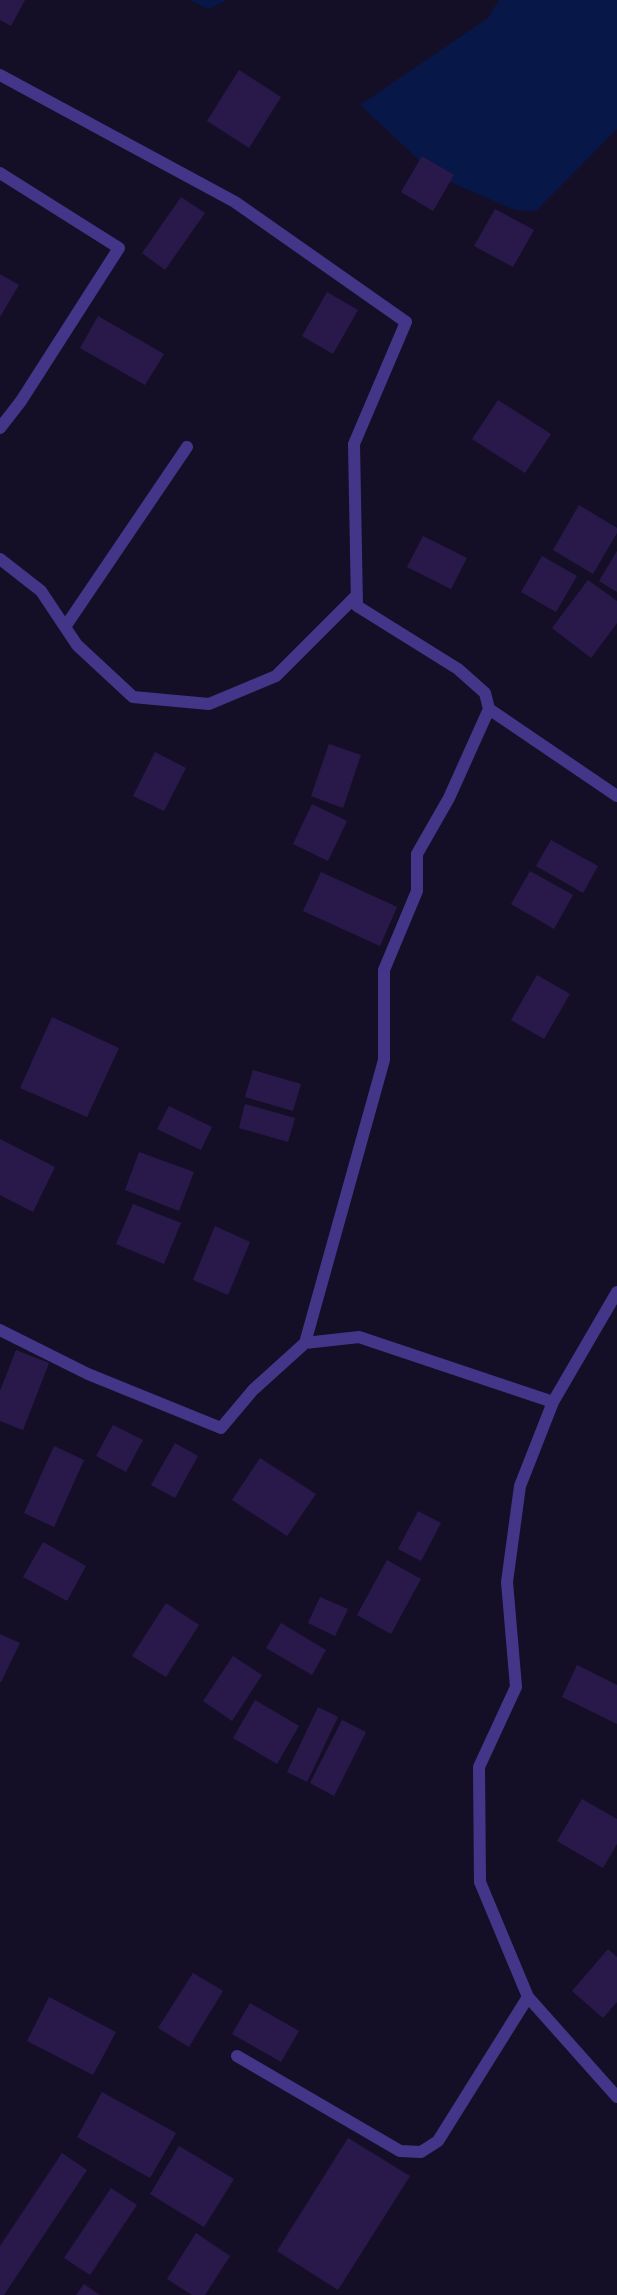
<!DOCTYPE html>
<html>
<head>
<meta charset="utf-8">
<style>
  body { margin:0 }
  canvas { display:block; background:#150e27 }
</style>
</head>
<body>
<canvas width="617" height="2295"></canvas>
<script>
const c = document.querySelector('canvas').getContext('2d');
c.lineJoin = 'round';
function fill(path, color) { c.fillStyle = color; c.fill(path, 'evenodd'); }
const shape = rows => new Path2D(rows.map(r => 'M' + r).join(''));
function trace(path, color, width, dash) { c.strokeStyle = color; c.lineWidth = width; c.lineCap = dash ? 'butt' : 'round'; c.setLineDash(dash || []); c.stroke(path); }
const water = shape([
  [190,0,227,0,208,9],
  [499,0,617,0,617,129,536,211,515,210,436,176,360,105,488,18]
]);
const building = shape([
  [0,0,25,0,11,26,0,20],
  [239,70,281,97,249,148,207,121],
  [422,156,454,175,433,211,401,192],
  [181,197,205,213,165,270,142,253],
  [495,209,534,230,513,267,474,246],
  [0,274,19,285,0,317],
  [327,292,358,310,333,354,302,336],
  [98,316,164,354,145,385,80,348],
  [498,400,551,434,525,473,472,439],
  [579,505,617,528,617,533,593,574,553,550],
  [423,536,467,558,451,589,407,567],
  [617,551,617,592,599,581],
  [542,556,577,576,556,612,521,592],
  [588,580,617,601,617,623,591,658,552,628],
  [329,744,361,755,343,808,311,796],
  [155,752,186,768,164,811,133,796],
  [312,804,347,821,328,861,293,844],
  [551,840,598,866,583,893,536,866],
  [530,871,573,895,554,929,511,904],
  [321,872,397,907,380,946,303,911],
  [537,975,570,994,544,1039,511,1020],
  [52,1017,119,1048,87,1117,20,1088],
  [253,1070,301,1084,293,1111,245,1097],
  [245,1104,295,1118,288,1142,239,1128],
  [169,1106,212,1127,201,1150,157,1129],
  [0,1139,55,1167,33,1212,0,1195],
  [139,1152,194,1172,179,1211,125,1190],
  [133,1204,181,1223,164,1264,116,1244],
  [215,1226,250,1242,228,1295,193,1280],
  [16,1350,49,1363,23,1430,0,1421,0,1391],
  [113,1425,143,1440,126,1472,96,1456],
  [175,1443,198,1456,175,1498,151,1485],
  [54,1446,84,1460,54,1527,24,1513],
  [260,1458,316,1494,287,1536,232,1500],
  [418,1511,441,1523,421,1561,398,1549],
  [43,1542,86,1566,67,1601,23,1577],
  [387,1560,421,1579,391,1634,357,1615],
  [320,1597,348,1609,335,1636,308,1623],
  [166,1603,199,1625,166,1677,132,1656],
  [281,1623,326,1650,312,1675,266,1648],
  [0,1634,20,1643,1,1682,0,1682],
  [233,1656,262,1675,232,1721,203,1701],
  [577,1665,617,1685,617,1724,562,1697],
  [255,1700,299,1726,277,1764,233,1738],
  [318,1707,338,1717,307,1782,287,1772],
  [342,1720,366,1732,334,1796,310,1783],
  [582,1799,617,1819,617,1844,603,1868,557,1841],
  [608,1949,617,1957,617,2002,603,2018,572,1991],
  [193,1973,223,1991,189,2047,158,2028],
  [49,1997,116,2032,93,2075,27,2041],
  [250,2003,299,2031,281,2062,232,2034],
  [102,2092,176,2133,150,2178,77,2137],
  [348,2138,410,2176,338,2290,277,2251],
  [179,2146,234,2179,204,2227,150,2194],
  [62,2153,87,2170,4,2295,0,2295,0,2246],
  [111,2188,137,2205,90,2275,64,2258],
  [196,2233,230,2256,205,2295,192,2295,167,2279],
  [84,2284,100,2295,76,2295]
]);
const minor = shape([
  [0,75,235,202,406,322,354,444,357,606,458,669,485,693,489,709,617,796],
  [0,173,119,248,21,401,0,428],
  [0,559,41,591,77,645,133,697,209,704,276,676,357,595],
  [65,627,187,447],
  [0,1330,88,1374,221,1428,253,1390,305,1343,359,1337,553,1402,520,1486,507,1582,516,1687,479,1767,480,1882,528,1997,617,2097],
  [305,1343,384,1060,384,970,417,891,417,854,449,798,489,709],
  [553,1402,617,1292],
  [237,2056,400,2151,421,2152,438,2141,528,1997]
]);
fill(water, '#071747');
fill(building, '#28194a');
trace(minor, '#433689', 12);
</script>
</body>
</html>
